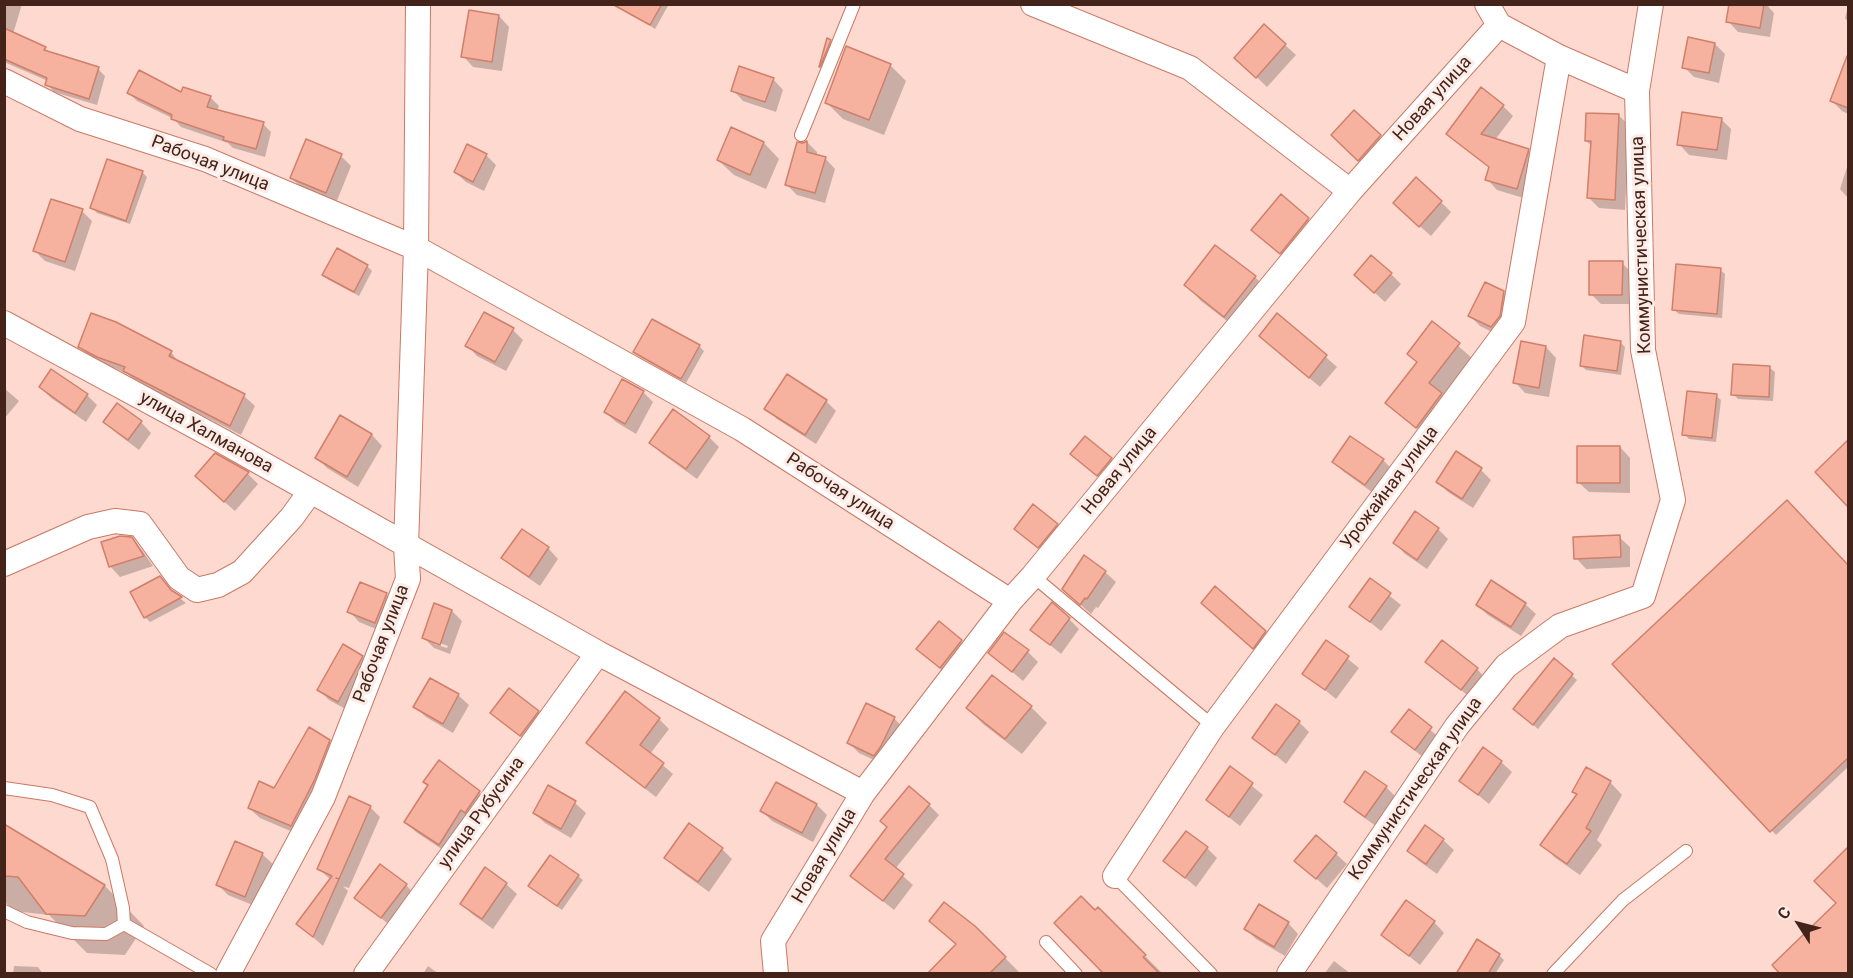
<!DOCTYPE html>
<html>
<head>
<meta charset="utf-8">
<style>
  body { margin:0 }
  #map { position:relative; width:1853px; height:978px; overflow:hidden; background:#fdd9cf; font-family:Roboto,sans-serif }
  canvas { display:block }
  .frame { position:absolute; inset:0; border:6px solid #44231a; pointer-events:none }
  .north { position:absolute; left:1769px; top:894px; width:60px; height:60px; -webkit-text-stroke:4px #fdebe6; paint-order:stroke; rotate:306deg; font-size:16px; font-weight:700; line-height:24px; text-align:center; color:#44231a }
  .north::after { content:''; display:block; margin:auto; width:21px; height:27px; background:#44231a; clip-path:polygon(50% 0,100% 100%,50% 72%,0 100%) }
</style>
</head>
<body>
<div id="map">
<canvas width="1853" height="978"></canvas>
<div class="frame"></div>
<div class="north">С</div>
</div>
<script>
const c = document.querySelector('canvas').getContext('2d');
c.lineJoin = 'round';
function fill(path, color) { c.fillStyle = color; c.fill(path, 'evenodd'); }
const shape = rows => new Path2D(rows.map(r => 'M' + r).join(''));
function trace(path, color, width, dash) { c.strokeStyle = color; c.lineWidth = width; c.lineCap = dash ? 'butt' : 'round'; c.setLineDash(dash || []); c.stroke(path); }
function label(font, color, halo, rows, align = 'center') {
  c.font = font + ' Roboto,sans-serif'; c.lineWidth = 6; c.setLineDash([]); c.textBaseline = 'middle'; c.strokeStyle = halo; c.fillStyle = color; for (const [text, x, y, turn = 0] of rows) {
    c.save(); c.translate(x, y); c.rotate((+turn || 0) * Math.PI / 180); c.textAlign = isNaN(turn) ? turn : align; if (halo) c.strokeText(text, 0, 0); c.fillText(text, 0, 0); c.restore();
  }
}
const shadow = shape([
  [4,4,22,4,13,34,45,48,51,54,98,69,105,76,97,105,54,92,47,84,48,81,4,62],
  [637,4,669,4,655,29,632,14],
  [1731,4,1766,4,1774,13,1770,37,1738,32,1728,21],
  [1848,7,1848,22,1845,18],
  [499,16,509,27,502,71,473,67,463,56],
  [828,41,840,52,830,75,821,66],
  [1715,44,1725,54,1719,83,1694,77,1684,67],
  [1285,45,1296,55,1267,87,1244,65],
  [890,65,906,81,884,135,843,119,827,103],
  [1845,66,1848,67,1848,114,1842,111,1832,101],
  [773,79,783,90,776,112,743,101,733,90],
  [184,89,211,98,219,106,217,111,263,124,271,132,265,157,233,148,228,143,181,127,174,119,137,101,129,93,182,94],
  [1503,106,1513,116,1495,140,1528,150,1538,161,1527,199,1497,190,1487,179,1490,168,1448,133],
  [1354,112,1390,147,1369,170,1343,146],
  [1618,115,1629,125,1625,210,1599,208,1589,198,1592,146,1586,141],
  [1721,119,1731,129,1727,160,1689,155,1679,144],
  [731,129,764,143,779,159,766,189,734,175,718,160],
  [807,142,817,152,817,156,825,158,835,169,825,203,797,195,787,185],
  [486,155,496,165,484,191,466,182,455,172],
  [341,156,351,166,336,203,302,188,291,178],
  [1848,164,1848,198,1840,189],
  [142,172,147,177,130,224,97,213,92,208],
  [1281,196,1319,229,1291,263,1263,240],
  [1441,202,1451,212,1431,236,1405,213],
  [82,211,92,221,75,271,45,261,35,251],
  [1622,263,1632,273,1632,304,1601,304,1591,294],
  [367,266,372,271,359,296,329,280,324,275],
  [1720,270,1725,274,1722,318,1679,314,1674,310],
  [1391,274,1401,284,1385,302,1366,285],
  [1255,277,1270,292,1240,331,1201,301,1186,285],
  [1503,292,1514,303,1502,337,1480,326,1470,316],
  [1278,315,1337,367,1320,387,1271,346],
  [1433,324,1472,358,1443,396,1455,408,1431,440,1387,403,1418,363],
  [513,330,523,340,506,371,477,356,467,345],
  [1620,342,1625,347,1621,375,1586,370,1581,365],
  [699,346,704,351,686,383,640,357,635,352],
  [80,347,171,352,180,364,244,396,255,406,241,435,135,381,128,374,90,357],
  [1546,347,1556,358,1549,397,1525,393,1515,382],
  [1770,368,1775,372,1773,401,1738,399,1733,394],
  [40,387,87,395,97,405,86,422,51,398],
  [4,388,19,401,4,419],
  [643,392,653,402,636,434,616,422,605,412],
  [1716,396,1721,400,1716,442,1689,439,1684,434],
  [826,401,836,411,816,444,777,419,766,409],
  [341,417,372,435,382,446,358,487,327,468,317,458],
  [105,422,141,422,151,433,139,450,115,432],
  [709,437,719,447,697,479,661,453,651,443],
  [1620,447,1630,458,1630,493,1589,492,1578,482],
  [1844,447,1848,451,1848,505,1817,472],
  [1456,453,1481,470,1491,480,1473,508,1448,492,1437,481],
  [1072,454,1111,459,1121,469,1108,485],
  [216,455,248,474,258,484,235,511,207,487],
  [1383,460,1393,470,1376,495,1344,472,1333,462],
  [1787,502,1848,567,1848,767,1776,835,1615,664],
  [1057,525,1067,535,1044,552,1016,529],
  [1438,529,1448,539,1427,569,1405,554,1395,543],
  [523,531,548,548,558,559,540,586,514,568,503,557],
  [1619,537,1630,547,1630,567,1586,569,1576,558],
  [131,539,142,550,153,566,120,577,110,566],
  [1085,557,1105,572,1116,582,1098,608,1096,607,1091,614,1074,599],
  [1370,580,1401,605,1381,631,1351,607],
  [172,592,186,603,150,622,145,617],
  [386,594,397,605,386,633,359,622,349,611],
  [1525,604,1536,614,1521,636,1488,615,1477,605],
  [452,611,462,621,450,654,434,648,424,638],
  [434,641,448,646,447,648,434,644],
  [1213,613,1265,632,1275,642,1264,658],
  [1069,619,1079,629,1061,654,1032,630],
  [939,623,972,651,951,678,929,659],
  [1327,642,1359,668,1336,699,1304,673],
  [1028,652,1038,662,1023,681,990,653],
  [362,657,372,668,349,711,329,700,319,690],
  [1554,660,1577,680,1538,729,1520,714],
  [1427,662,1477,669,1487,680,1472,699],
  [458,695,469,705,453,733,426,717,415,707],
  [1031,707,1047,723,1022,754,983,724,968,708],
  [538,712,548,722,531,745,492,713],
  [1409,712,1441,739,1426,760,1393,732],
  [894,718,904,729,885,765,859,753,849,743],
  [659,719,669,729,650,754,673,774,656,797,598,753,588,743],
  [1299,722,1309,732,1286,764,1254,737],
  [329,741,340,751,302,836,260,818,249,808,274,789],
  [440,762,479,792,490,803,449,854,416,832,406,822,430,786],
  [1501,762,1512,772,1489,804,1461,781],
  [1230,768,1263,795,1240,826,1207,800],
  [1610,782,1622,795,1597,840,1602,845,1580,875,1554,857,1542,844,1578,795,1574,791],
  [776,784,817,805,827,815,813,842,772,821,762,811],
  [549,787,575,803,586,813,571,838,545,823,534,813],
  [1386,787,1396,797,1376,826,1356,812,1346,802],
  [929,805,939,815,895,869,913,885,894,910,852,876],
  [370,807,380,817,349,888,343,886,348,891,323,946,298,924,331,880,319,869],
  [4,826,105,886,144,926,125,955,87,953,49,915,14,911,4,901],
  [1426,827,1443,840,1454,850,1437,874,1419,861,1409,851],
  [1207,848,1217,858,1196,887,1165,861],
  [722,849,732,859,709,892,676,868,666,858],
  [262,854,273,864,255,906,228,895,218,885],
  [1336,854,1347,864,1327,888,1296,861],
  [1841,857,1848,864,1848,974,1783,974,1838,903],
  [486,870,506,884,517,894,493,929,472,914,462,904],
  [578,876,583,880,562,910,535,891],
  [406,885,416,896,392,927,356,898],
  [1098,909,1163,974,1106,974,1095,912],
  [931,921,974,927,1019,972,929,974,957,946],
  [1434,922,1444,933,1420,965,1383,935],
  [1288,923,1298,934,1285,956,1256,939,1246,929],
  [1499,955,1504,960,1495,974,1457,974],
  [1334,961,1351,974,1324,974],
  [14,966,38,967,43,974,13,974],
  [428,966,439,974,423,974]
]);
const building = shape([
  [612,4,662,4,650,25,612,4],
  [1729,4,1764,4,1760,28,1726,22,1729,4],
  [469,10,499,15,492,62,461,57,469,10],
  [1264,24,1286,44,1256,78,1234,58,1264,24],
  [4,28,46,47,44,50,99,67,89,99,45,85,47,78,4,59,4,28],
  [1688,37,1715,43,1709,73,1682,68,1688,37],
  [827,38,831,40,820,67,819,67,827,38],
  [846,46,891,64,869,120,825,103,846,46],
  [1847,56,1848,56,1848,108,1830,101,1847,56],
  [739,66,774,78,765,102,731,91,739,66],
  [139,70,181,92,183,87,211,96,207,107,264,122,256,149,223,140,224,137,171,119,172,115,127,93,139,70],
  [1481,87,1504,105,1481,134,1529,149,1517,189,1485,180,1489,167,1446,134,1481,87],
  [1354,110,1381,135,1358,161,1331,135,1354,110],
  [1682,112,1722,118,1717,150,1677,145,1682,112],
  [1586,113,1619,114,1615,200,1587,198,1591,141,1585,141,1586,113],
  [731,127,764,142,750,175,717,160,731,127],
  [306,139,342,154,326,193,290,178,306,139],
  [807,141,807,152,826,157,815,193,785,185,797,142,803,143,807,141],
  [467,144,487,154,473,182,454,172,467,144],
  [107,159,143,171,126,221,90,208,107,159],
  [1416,177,1442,201,1419,227,1393,203,1416,177],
  [1281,194,1309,218,1280,254,1251,230,1281,194],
  [51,199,83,209,65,262,33,251,51,199],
  [1215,245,1256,276,1224,317,1184,285,1215,245],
  [337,248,368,265,354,292,322,275,337,248],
  [1371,255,1392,273,1374,293,1354,275,1371,255],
  [1589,261,1623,261,1622,295,1589,295,1589,261],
  [1676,264,1721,268,1717,314,1672,310,1676,264],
  [1485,282,1504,291,1500,316,1491,327,1468,316,1485,282],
  [484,312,514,328,495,362,465,346,484,312],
  [91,313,116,322,172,351,169,356,245,394,230,426,123,371,125,367,97,357,78,347,91,313],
  [1277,313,1327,355,1309,378,1259,336,1277,313],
  [652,319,700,345,681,379,633,352,652,319],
  [1432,321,1460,343,1429,383,1442,393,1416,428,1385,403,1417,362,1407,354,1432,321],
  [1584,335,1621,341,1617,371,1580,366,1584,335],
  [1521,341,1546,346,1539,388,1513,383,1521,341],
  [1733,364,1770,366,1769,397,1731,395,1733,364],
  [51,369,88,394,75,413,39,387,51,369],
  [787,374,827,400,805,435,764,409,787,374],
  [622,379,644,391,625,424,604,412,622,379],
  [1687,391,1717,394,1712,438,1682,435,1687,391],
  [117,403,142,421,128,440,103,422,117,403],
  [673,409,710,436,686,469,649,443,673,409],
  [340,415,372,434,347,477,315,458,340,415],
  [1085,436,1112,458,1097,476,1070,454,1085,436],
  [1350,436,1384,459,1365,485,1332,462,1350,436],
  [1848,440,1848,507,1815,472,1848,440],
  [1577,446,1620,446,1620,483,1577,483,1577,446],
  [1456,451,1482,468,1462,499,1436,482,1456,451],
  [215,453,249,472,224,502,195,476,215,453],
  [1787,500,1848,565,1848,758,1770,832,1612,664,1787,500],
  [1033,504,1058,524,1038,548,1014,529,1033,504],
  [1415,511,1439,528,1417,560,1393,543,1415,511],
  [522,529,549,547,529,577,501,558,522,529],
  [1620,535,1621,557,1574,559,1573,537,1620,535],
  [120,536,132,537,144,556,109,567,101,542,120,536],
  [1084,555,1106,571,1087,599,1085,598,1080,605,1062,589,1084,555],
  [160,576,171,590,182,597,144,618,130,592,160,576],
  [1370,578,1391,593,1370,622,1349,607,1370,578],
  [1491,580,1526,603,1511,627,1476,605,1491,580],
  [360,582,387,593,375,623,347,612,360,582],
  [1215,586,1266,631,1253,649,1201,603,1215,586],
  [1052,602,1070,618,1050,645,1030,630,1052,602],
  [434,603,452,610,440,645,422,638,434,603],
  [939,621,962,640,940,668,916,649,939,621],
  [1004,632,1029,650,1012,672,988,653,1004,632],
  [1326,640,1349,656,1325,690,1302,674,1326,640],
  [1442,640,1478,668,1461,690,1425,662,1442,640],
  [343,644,363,656,338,702,317,690,343,644],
  [1554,658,1573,674,1533,725,1513,709,1554,658],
  [992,675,1032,706,1005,739,966,708,992,675],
  [430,678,459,694,443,724,413,707,430,678],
  [509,688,539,711,520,736,490,713,509,688],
  [625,691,660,718,640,745,664,763,645,788,586,743,625,691],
  [866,703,895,717,881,746,874,756,847,743,866,703],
  [1276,704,1300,721,1275,755,1252,738,1276,704],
  [1409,709,1432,727,1415,750,1391,732,1409,709],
  [309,727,330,740,315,779,291,826,248,808,259,781,274,788,309,727],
  [1483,747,1502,761,1478,795,1459,781,1483,747],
  [439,760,480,791,465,813,461,810,439,845,404,822,428,785,423,782,439,760],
  [1230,766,1253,783,1229,817,1206,800,1230,766],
  [1586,767,1611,781,1586,828,1591,831,1567,864,1540,845,1577,794,1572,792,1586,767],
  [1365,771,1387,786,1365,817,1344,802,1365,771],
  [776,782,817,804,802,833,760,811,776,782],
  [548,785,576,801,561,829,533,813,548,785],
  [909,786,930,804,885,859,904,874,883,901,850,876,887,827,880,821,909,786],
  [349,796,371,806,339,879,336,878,339,879,313,937,296,924,332,876,317,869,349,796],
  [689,823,723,848,698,882,664,858,689,823],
  [4,824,105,885,85,916,46,914,18,877,4,876,4,824],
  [1425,825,1444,839,1426,864,1407,851,1425,825],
  [1186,831,1208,847,1185,878,1163,861,1186,831],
  [1316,835,1337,853,1316,879,1294,861,1316,835],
  [235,841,263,853,245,897,216,885,235,841],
  [1848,847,1848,974,1780,974,1772,965,1836,903,1814,881,1848,847],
  [550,855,579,875,557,906,528,886,550,855],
  [380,864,407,884,381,918,354,898,380,864],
  [485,867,507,883,482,919,460,904,485,867],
  [1081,896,1095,910,1098,907,1146,955,1143,957,1160,974,1104,974,1054,923,1081,896],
  [1406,900,1435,921,1409,956,1381,935,1406,900],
  [944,902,975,926,1006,957,989,974,927,974,956,944,929,921,944,902],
  [1259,904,1289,922,1274,947,1244,929,1259,904],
  [1477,939,1500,954,1488,974,1456,974,1477,939]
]);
const service = shape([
  [801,135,854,4],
  [1033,576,1213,726],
  [4,788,52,795,90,807,112,859,123,908,124,924],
  [1115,876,1211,974],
  [4,911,27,922,72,933,106,934,124,924],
  [124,924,211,974],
  [1046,942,1076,974],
  [1553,974,1623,900,1686,851]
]);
const minor = shape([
  [1033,4,1190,68,1350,191],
  [1487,4,1499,25,1559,57,1637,91],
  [4,81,80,119,205,159,416,248,742,429,1010,601],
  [4,323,224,442,598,653],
  [4,564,88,527,115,521,140,524,179,578,197,590,218,585,242,572,292,517,310,492],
  [1115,876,1213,726,1513,322,1559,57],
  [228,974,323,797,408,579,406,546,416,248,418,4],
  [366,974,598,653,863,793],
  [776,974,773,941,863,793,1010,601,1033,576,1350,191,1499,25],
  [1289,974,1457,726,1506,666,1560,626,1643,596,1673,500,1643,350,1637,91,1651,4]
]);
const streetNames = [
  ["Новая улица",1433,99,-48],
  ["Рабочая улица",210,164,21],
  ["Коммунистическая улица",1642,245,-92],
  ["улица Халманова",206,433,29],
  ["Новая улица",1120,471,-51],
  ["Урожайная улица",1390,488,-53],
  ["Рабочая улица",840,492,33],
  ["Рабочая улица",382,644,-69],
  ["Коммунистическая улица",1416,789,-55],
  ["улица Рубусина",482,813,-54],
  ["Новая улица",825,856,-59]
];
fill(shadow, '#0003');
fill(building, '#f6b19f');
trace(building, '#d07f6a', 1.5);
trace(service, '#ca7965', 14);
trace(minor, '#ca7965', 26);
trace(service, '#fff', 12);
trace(minor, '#fff', 24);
label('18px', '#44231a', '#fdebe6', streetNames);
</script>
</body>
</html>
